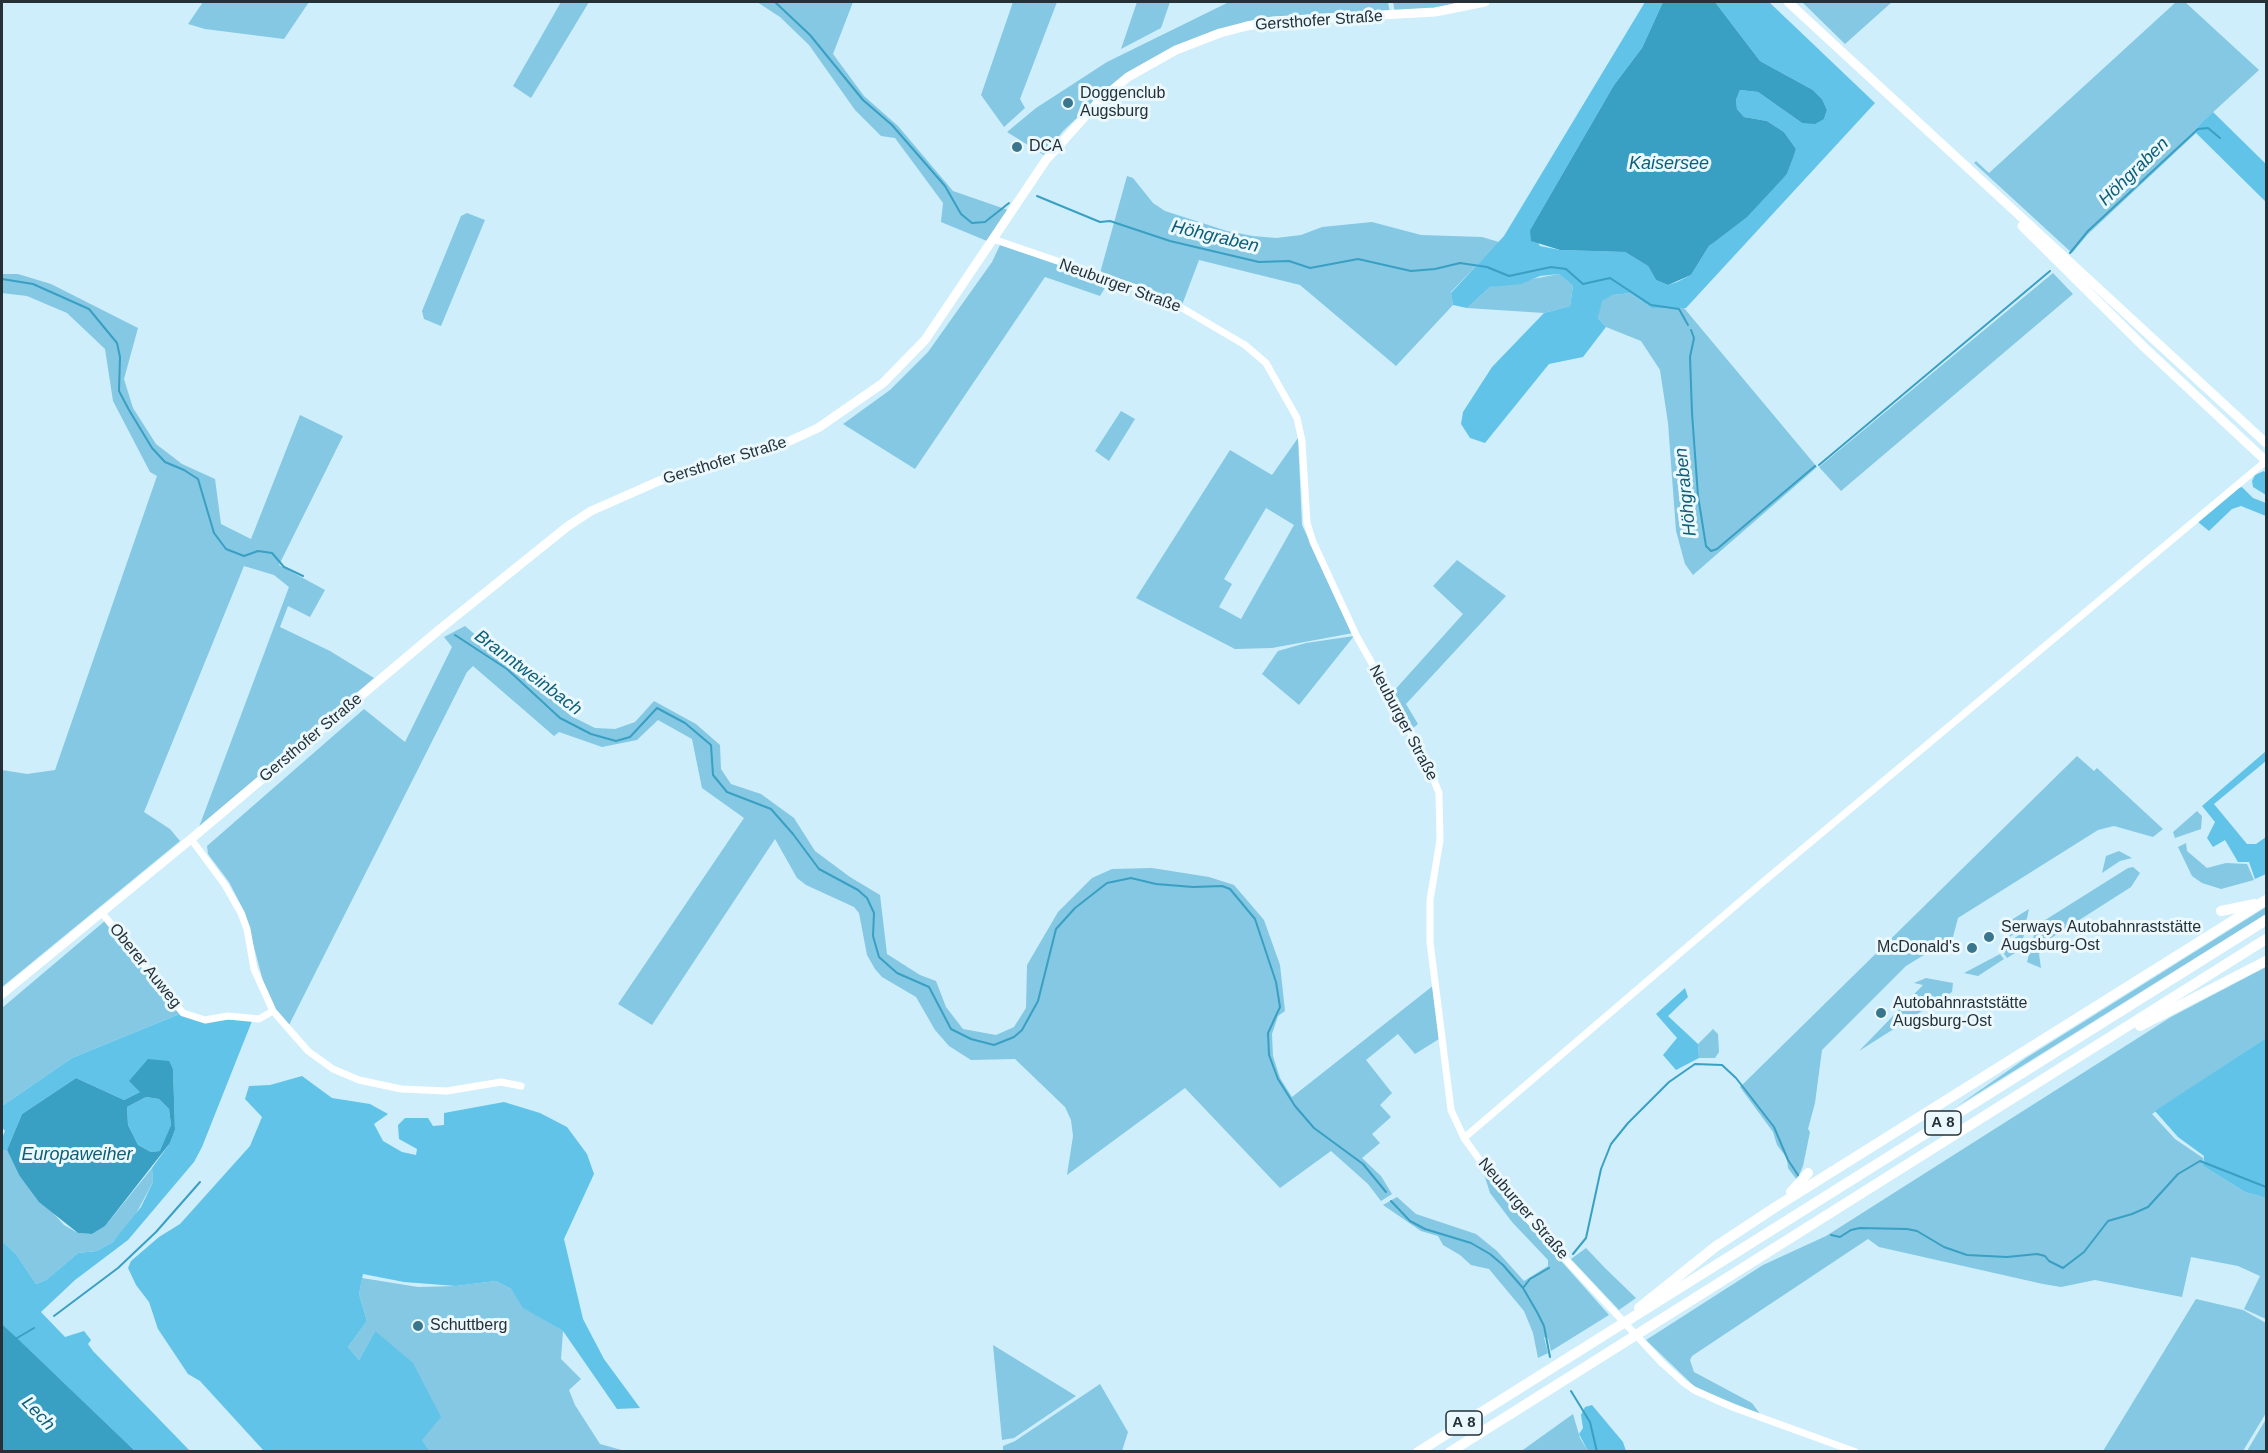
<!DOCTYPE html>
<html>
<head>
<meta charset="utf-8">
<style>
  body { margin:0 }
  #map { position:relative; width:2268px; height:1453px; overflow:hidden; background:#ceeefc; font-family:Arial,sans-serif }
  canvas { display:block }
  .frame { position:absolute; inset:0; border:3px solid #253136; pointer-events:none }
</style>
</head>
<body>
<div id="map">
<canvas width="2268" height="1453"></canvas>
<div class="frame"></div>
</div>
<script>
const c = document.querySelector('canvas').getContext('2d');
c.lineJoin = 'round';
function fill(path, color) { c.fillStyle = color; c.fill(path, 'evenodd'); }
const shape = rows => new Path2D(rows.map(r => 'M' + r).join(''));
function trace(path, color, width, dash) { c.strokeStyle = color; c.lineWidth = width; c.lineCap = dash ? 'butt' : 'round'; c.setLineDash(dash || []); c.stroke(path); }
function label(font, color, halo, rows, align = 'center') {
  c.font = font + ' Arial,sans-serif'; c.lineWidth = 6; c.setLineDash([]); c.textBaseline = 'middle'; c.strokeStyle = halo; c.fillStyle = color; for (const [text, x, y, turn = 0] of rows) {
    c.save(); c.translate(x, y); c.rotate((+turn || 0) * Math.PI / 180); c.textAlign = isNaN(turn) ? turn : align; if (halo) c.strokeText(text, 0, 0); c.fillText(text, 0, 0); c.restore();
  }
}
const green = shape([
  [203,2,309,2,284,39,205,29,188,24],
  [561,2,589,2,531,98,513,86],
  [757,2,853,2,833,54,864,96,898,126,953,191,1008,210,987,241,941,222,943,203,895,138,881,136,855,110,809,45,780,17],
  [1013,2,1057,2,1020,99,1025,108,1004,127,981,95],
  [1137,2,1170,2,1161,28,1121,49],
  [1229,2,1388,2,1390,13,1274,17,1173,48,1128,73,1097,99,1063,131,1044,155,1007,132,1036,108,1107,62],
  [1393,2,1458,2,1435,9,1395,13],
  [1802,2,1892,2,1845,44],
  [2176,2,2185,2,2259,70,2198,126,2196,133,2087,235,2072,253,1974,163,1976,161,1989,173],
  [1127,176,1133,178,1153,203,1165,211,1227,231,1253,236,1276,238,1301,235,1322,227,1372,222,1421,235,1482,237,1499,242,1451,292,1453,305,1396,366,1300,285,1199,260,1182,305,1100,273],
  [467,213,485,220,441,326,424,319,422,311,461,216],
  [1000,245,1109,281,1100,296,1045,277,915,469,843,424,890,390,928,352,992,262],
  [2053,273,2073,294,1841,491,1819,467],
  [2,274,18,274,51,284,138,328,124,379,133,408,156,444,182,464,215,479,221,524,251,539,300,415,343,436,279,565,325,590,310,617,288,606,280,627,330,651,374,678,199,827,289,587,274,575,244,566,144,812,170,829,180,841,2,987,2,770,27,774,55,770,157,476,150,472,113,401,105,349,67,313,27,296,2,293],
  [1559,274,1573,286,1570,306,1544,313,1467,308,1490,287],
  [1630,293,1651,308,1684,308,1817,467,1693,575,1685,564,1676,531,1668,423,1660,370,1641,341,1606,327,1598,318,1601,301,1613,295],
  [1121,411,1135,419,1109,461,1095,451],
  [1298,438,1302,525,1353,633,1272,648,1235,649,1136,598,1230,450,1272,475],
  [1266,508,1294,525,1241,619,1219,607,1232,584,1224,579],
  [1457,560,1506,596,1406,704,1418,724,1412,729,1392,693,1463,614,1433,586],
  [465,626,571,716,595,728,615,729,635,722,654,701,696,724,720,745,721,769,731,784,761,794,794,818,815,851,850,877,880,895,887,954,920,975,936,981,946,1007,963,1029,996,1035,1014,1027,1026,1008,1027,965,1058,912,1092,878,1112,869,1152,868,1209,877,1234,885,1264,920,1280,965,1285,1011,1278,1016,1272,1034,1273,1056,1280,1078,1292,1097,1434,985,1439,1039,1415,1054,1398,1034,1366,1060,1392,1093,1380,1105,1391,1117,1372,1134,1380,1143,1362,1158,1381,1176,1392,1194,1381,1201,1368,1184,1331,1151,1280,1188,1185,1088,1067,1175,1073,1136,1071,1120,1065,1107,1015,1059,971,1060,949,1046,935,1030,916,997,882,977,875,969,867,955,859,913,854,907,806,885,797,878,775,839,652,1025,618,1004,744,818,702,788,692,739,658,720,637,740,602,747,559,732,554,736,473,666,467,672,288,1027,276,1010,264,985,245,913,229,882,208,854,207,846,364,709,405,742,452,647,444,637],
  [1354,636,1299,705,1262,674,1278,651,1306,643],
  [2077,756,2094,771,2097,768,2163,829,2153,837,2114,826,2098,830,1958,918,1953,937,1906,966,1822,1050,1815,1103,1808,1129,1810,1132,1803,1166,1797,1180,1788,1168,1787,1158,1777,1145,1773,1132,1740,1087],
  [2197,811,2202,816,2201,829,2175,838,2173,832],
  [2186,843,2187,851,2207,868,2226,863,2247,864,2254,880,2221,889,2202,883,2192,876,2178,847],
  [2119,851,2132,858,2120,861,2102,873,2106,856],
  [2133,867,2140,873,2131,887,2048,940,2039,954,2041,968,2027,962,2034,935,2042,922,2128,868],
  [2266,907,2266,914,1956,1107,2026,1058],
  [2029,909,2025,927,2000,943,2014,932,2008,922],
  [106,920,182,1013,72,1058,2,1106,2,1008],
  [2025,931,2020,950,2007,958,2004,954,2007,943],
  [2000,954,2004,959,1978,976,1964,973],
  [2266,967,2266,1038,2152,1114,2175,1139,2203,1158,2203,1166,2245,1192,2266,1198,2266,1319,2244,1309,2260,1276,2238,1266,2191,1257,2182,1297,2095,1280,2061,1287,2043,1284,1879,1247,1868,1239,1692,1356,1690,1360,1694,1372,1752,1403,1760,1414,1696,1388,1646,1340,1763,1265,1826,1236,2171,1017],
  [1926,978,1953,983,1952,992,1859,1051,1923,985,1914,983],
  [1713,1029,1718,1034,1719,1052,1715,1058,1699,1058,1698,1044],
  [2,1150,7,1150,19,1175,64,1225,78,1233,92,1234,105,1226,152,1168,153,1182,131,1223,113,1242,97,1251,78,1253,46,1280,36,1284,16,1254,2,1241],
  [1484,1174,1609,1315,1551,1351,1548,1338,1544,1337,1548,1353,1538,1358,1533,1333,1524,1311,1489,1269,1471,1265,1460,1255,1443,1245,1438,1236,1421,1231,1383,1205,1397,1197,1416,1214,1476,1234,1497,1251,1524,1281,1548,1266,1548,1260,1512,1222,1490,1193],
  [1586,1248,1605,1268,1636,1298,1619,1310,1571,1259],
  [362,1278,418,1287,456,1286,496,1281,511,1289,524,1308,563,1331,561,1359,581,1379,569,1390,575,1405,600,1444,625,1451,430,1451,422,1440,375,1331,359,1360,348,1347,367,1321,359,1294],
  [2196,1299,2243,1310,2266,1323,2266,1413,2243,1451,2103,1451],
  [993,1345,1076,1396,1014,1438,1002,1440],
  [1100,1384,1128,1432,1122,1451,1003,1451,1003,1446,1015,1441],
  [1573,1414,1580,1438,1588,1451,1520,1452],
  [2266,1419,2266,1451,2247,1451]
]);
const forest = shape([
  [1645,2,1663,2,1642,48,1614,85,1530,230,1540,246,1560,250,1625,252,1648,266,1656,280,1668,285,1677,282,1691,275,1709,246,1787,174,1796,149,1784,132,1767,121,1744,117,1737,109,1736,100,1740,90,1758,92,1802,123,1824,119,1827,110,1822,99,1813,90,1760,61,1715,2,1769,2,1875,103,1686,308,1651,308,1630,293,1613,295,1602,301,1598,318,1606,327,1583,357,1549,364,1485,443,1470,438,1461,424,1463,412,1492,367,1544,313,1570,306,1573,286,1559,274,1540,276,1521,284,1490,287,1467,308,1453,305,1451,293,1504,236],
  [2213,112,2266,164,2266,202,2196,133,2198,126],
  [2264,471,2266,474,2266,495,2253,487,2252,481,2255,475],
  [2242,487,2253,498,2266,503,2266,516,2241,506,2232,509,2209,531,2198,522,2235,489],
  [2266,751,2266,761,2214,804,2247,844,2256,844,2266,837,2266,874,2255,879,2249,862,2238,862,2225,840,2213,847,2207,838,2215,822,2202,806],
  [1685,988,1688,997,1668,1016,1698,1044,1699,1058,1676,1070,1663,1055,1677,1038,1656,1014],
  [182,1013,185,1016,252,1021,202,1147,194,1162,128,1240,75,1280,41,1312,65,1337,84,1331,91,1340,88,1344,93,1351,190,1451,135,1451,2,1324,2,1241,16,1254,36,1284,46,1280,78,1253,97,1251,113,1242,141,1207,153,1182,152,1168,170,1143,175,1130,173,1069,168,1061,140,1092,124,1100,76,1078,22,1114,7,1150,2,1150,2,1138,5,1131,2,1127,2,1106,72,1058],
  [2266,1038,2266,1198,2245,1192,2203,1166,2204,1156,2178,1137,2155,1111],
  [302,1076,332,1098,370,1104,388,1114,374,1124,383,1141,402,1152,416,1155,417,1149,399,1139,398,1125,405,1118,428,1118,433,1126,444,1125,444,1113,504,1102,540,1113,567,1127,587,1154,594,1174,564,1239,583,1319,604,1359,640,1408,617,1409,563,1331,523,1308,511,1289,496,1281,456,1286,404,1282,363,1274,359,1294,367,1321,348,1347,359,1360,375,1331,413,1363,441,1417,422,1440,430,1451,264,1451,200,1381,188,1374,158,1329,149,1302,136,1285,128,1268,131,1261,159,1237,180,1224,250,1146,262,1117,245,1099,249,1086,270,1085],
  [146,1097,159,1099,169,1109,171,1125,161,1151,151,1152,138,1145,128,1125,127,1107],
  [1592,1405,1623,1442,1626,1451,1588,1451,1579,1434,1583,1428,1581,1415,1585,1407]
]);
const water = shape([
  [1663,2,1715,2,1760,61,1813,90,1822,99,1827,110,1824,119,1815,124,1802,123,1758,92,1740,90,1736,100,1737,109,1744,117,1767,121,1784,132,1796,149,1793,158,1787,174,1747,217,1709,246,1691,275,1668,285,1656,280,1648,266,1625,252,1560,250,1531,241,1530,230,1614,85,1642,48],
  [148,1059,169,1061,173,1069,175,1130,170,1143,105,1226,92,1234,78,1233,39,1202,19,1175,7,1150,22,1114,76,1078,124,1100,140,1092,129,1081],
  [146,1097,159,1099,169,1109,171,1125,160,1151,151,1152,138,1145,128,1125,127,1107],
  [2,1324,17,1338,135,1451,2,1451]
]);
const stream = shape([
  [775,2,810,35,863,100,892,125,945,186,961,214,972,223,985,222,1009,203],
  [1037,196,1100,222,1110,221,1170,241,1259,262,1289,261,1310,268,1358,259,1411,271,1435,269,1460,263,1487,267,1509,276,1551,267,1566,269,1583,284,1610,278,1651,305,1679,309,1688,325],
  [2070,253,2088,231,2198,129,2208,128,2220,138],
  [2,279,33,284,89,309,117,343,120,357,119,391,129,410,152,448,165,462,184,470,198,479,214,533,226,549,244,556,258,551,272,553,284,567,303,576],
  [1691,330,1694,338,1690,357,1692,413,1698,496,1706,546,1711,551,1717,549,1815,466],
  [1819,465,2050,271],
  [455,635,507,669,560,718,591,734,616,741,630,737,657,708,685,723,711,745,713,775,727,792,771,809,793,834,819,869,858,890,867,898,874,913,873,936,879,957,897,973,929,987,951,1029,971,1039,994,1045,1014,1037,1022,1030,1038,1001,1056,929,1075,908,1107,883,1131,878,1156,884,1193,887,1222,886,1230,889,1255,919,1276,982,1280,1007,1268,1033,1269,1055,1278,1079,1295,1106,1314,1128,1363,1164,1386,1192],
  [1391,1201,1410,1221,1425,1229,1471,1243,1490,1254,1503,1265,1523,1288,1537,1312,1544,1326,1550,1357],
  [1831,1235,1840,1237,1851,1230,1860,1228,1907,1229,1917,1231,1944,1247,1967,1255,2007,1257,2037,1254,2045,1256,2049,1261,2063,1268,2084,1252,2108,1221,2132,1214,2148,1207,2178,1174,2200,1161,2266,1187],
  [1573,1254,1586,1238,1601,1169,1611,1144,1628,1123,1669,1082,1695,1064,1722,1065,1736,1078,1774,1127,1788,1160,1800,1178],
  [1523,1288,1530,1279,1549,1268],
  [54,1316,118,1268,156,1232,200,1182],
  [17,1338,34,1328],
  [1571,1391,1590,1422,1597,1452]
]);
const minor = shape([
  [993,239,1145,291,1182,308,1245,345,1266,363,1297,418,1302,441,1307,523,1313,542,1356,635,1426,760,1439,793,1440,840,1430,900,1430,942,1451,1110,1464,1138,1494,1180,1526,1217,1662,1363,1684,1383,1694,1390,1732,1407,1856,1452],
  [191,839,225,885,241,913,247,929,254,969,273,1011,308,1051,333,1069,359,1080,401,1089,447,1091,501,1082,521,1086],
  [102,913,183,1013,205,1020,228,1016,259,1019,273,1011],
  [1464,1138,1763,882,2266,461]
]);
const major = shape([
  [1788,2,2266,443],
  [2022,226,2144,347,2266,461],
  [2,994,191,839,440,629,568,526,591,511,659,481,783,444,818,428,883,383,925,340,1046,160,1099,101,1128,77,1176,50,1220,33,1247,26,1273,21,1435,12,1485,2]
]);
const highway = shape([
  [2221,911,2255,904],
  [2140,1026,2266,961],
  [1791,1192,1808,1173],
  [1639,1308,1715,1247,1774,1208,2266,900],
  [1418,1452,2266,920],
  [1450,1452,2266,939]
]);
const markers = [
  [1068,103,6,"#39768d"],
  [1017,147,6,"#39768d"],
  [1989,937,6,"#39768d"],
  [1972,948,6,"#39768d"],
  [1881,1013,6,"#39768d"],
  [418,1326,6,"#39768d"]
];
const shields = [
  [1943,1123,36],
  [1464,1423,36]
];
const shieldNames = [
  ["A 8",1943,1123],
  ["A 8",1464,1423]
];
const streetNames = [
  ["Gersthofer Straße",1319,21,-4],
  ["Neuburger Straße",1120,286,20],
  ["Gersthofer Straße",725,461,-17],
  ["Neuburger Straße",1403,723,62],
  ["Gersthofer Straße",311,738,-40],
  ["Oberer Auweg",145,966,51],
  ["Neuburger Straße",1523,1209,49]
];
const poiNames = [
  ["Doggenclub",1080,94],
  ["Augsburg",1080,112],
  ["DCA",1029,147],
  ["Serways Autobahnraststätte",2001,928],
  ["Augsburg-Ost",2001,946],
  ["McDonald's",1960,948,"right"],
  ["Autobahnraststätte",1893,1004],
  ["Augsburg-Ost",1893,1022],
  ["Schuttberg",430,1326]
];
const waterNames = [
  ["Kaisersee",1669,164],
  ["Höhgraben",2134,172,-44],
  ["Höhgraben",1215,237,13],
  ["Höhgraben",1686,492,-96],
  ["Branntweinbach",528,673,37],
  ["Europaweiher",77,1155],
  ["Lech",38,1414,47]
];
fill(green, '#84c8e3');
fill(forest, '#61c3e8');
fill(water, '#399fc3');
trace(stream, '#399fc3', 2);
trace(minor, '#fff', 7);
trace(major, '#fff', 9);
trace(highway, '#fff', 10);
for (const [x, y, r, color] of markers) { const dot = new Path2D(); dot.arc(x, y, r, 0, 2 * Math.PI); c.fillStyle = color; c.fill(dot); trace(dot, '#ebf8fd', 2); }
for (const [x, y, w] of shields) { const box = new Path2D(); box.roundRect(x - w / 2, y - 12, w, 24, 4.5); c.fillStyle = '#ebf8fd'; c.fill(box); trace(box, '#253136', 1.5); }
label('bold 15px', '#253136', null, shieldNames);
label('16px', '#253136', '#ebf8fd', streetNames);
label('16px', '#253136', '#ebf8fd', poiNames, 'left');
label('italic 18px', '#0d5f78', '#ebf8fd', waterNames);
</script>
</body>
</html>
